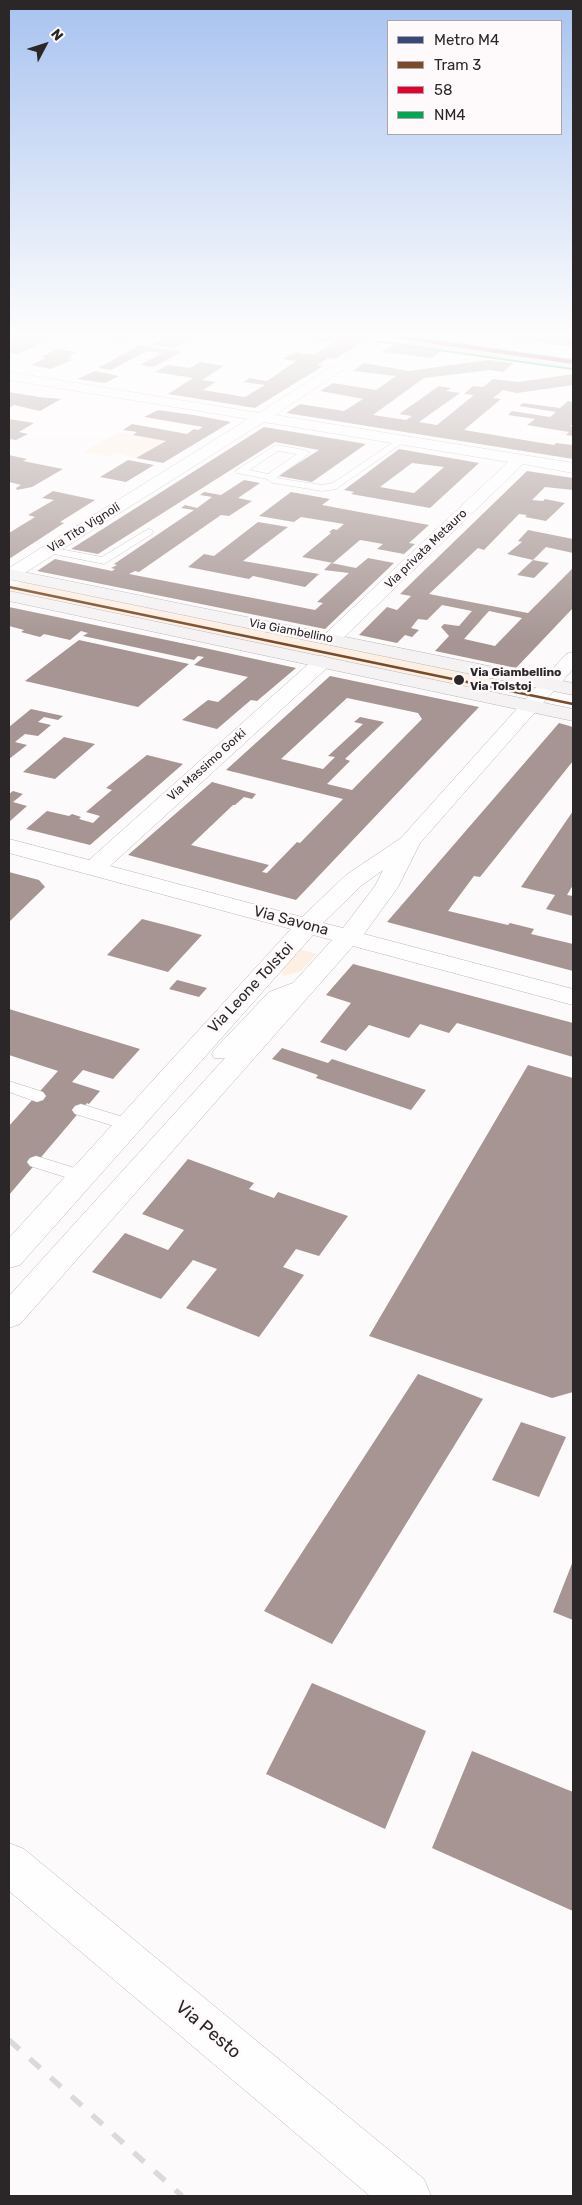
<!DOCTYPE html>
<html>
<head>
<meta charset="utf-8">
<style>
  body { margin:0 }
  #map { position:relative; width:582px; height:2205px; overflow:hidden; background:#fdfafb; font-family:Rubik,sans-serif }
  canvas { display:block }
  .frame { position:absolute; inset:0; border:10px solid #2b2728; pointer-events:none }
  .legend { position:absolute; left:387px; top:20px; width:175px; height:115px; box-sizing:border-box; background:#fef9fa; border:1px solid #aaa5a6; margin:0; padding:6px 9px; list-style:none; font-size:15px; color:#2b2728 }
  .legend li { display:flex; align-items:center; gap:10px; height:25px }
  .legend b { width:25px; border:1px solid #aaa5a6 }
  .north { position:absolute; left:20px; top:20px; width:50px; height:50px; -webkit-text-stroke:4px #fef9fa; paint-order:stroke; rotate:50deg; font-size:14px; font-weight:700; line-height:20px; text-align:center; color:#2b2728 }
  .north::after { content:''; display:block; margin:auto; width:18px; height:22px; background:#2b2728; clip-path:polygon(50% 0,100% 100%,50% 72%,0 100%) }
</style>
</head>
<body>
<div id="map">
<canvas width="582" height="2205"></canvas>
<div class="frame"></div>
<ul class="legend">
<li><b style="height:6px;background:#39477d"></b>Metro M4</li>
<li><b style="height:6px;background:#7a4b2a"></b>Tram 3</li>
<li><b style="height:6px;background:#e4002b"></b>58</li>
<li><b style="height:6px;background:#00a651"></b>NM4</li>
</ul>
<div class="north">N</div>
</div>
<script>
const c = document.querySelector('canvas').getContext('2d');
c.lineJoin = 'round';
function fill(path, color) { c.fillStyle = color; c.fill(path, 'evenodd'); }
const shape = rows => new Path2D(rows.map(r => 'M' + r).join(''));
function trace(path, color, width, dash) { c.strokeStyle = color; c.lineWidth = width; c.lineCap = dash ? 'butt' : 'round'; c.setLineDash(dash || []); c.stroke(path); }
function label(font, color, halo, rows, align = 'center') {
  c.font = font + ' Rubik,sans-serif'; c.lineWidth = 5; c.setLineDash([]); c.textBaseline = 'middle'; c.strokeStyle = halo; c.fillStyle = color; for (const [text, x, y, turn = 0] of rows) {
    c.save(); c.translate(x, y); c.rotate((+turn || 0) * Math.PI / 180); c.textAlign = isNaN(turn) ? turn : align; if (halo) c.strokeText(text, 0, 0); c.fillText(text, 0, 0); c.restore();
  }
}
const green = shape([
  [118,432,166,441,136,458,115,453,109,457,83,452],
  [24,580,510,681,497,694,9,591],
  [296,948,317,954,301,971,283,976,280,968]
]);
const building = shape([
  [9,335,41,335,53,337,18,354,9,353],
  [109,335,142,335,144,337,122,340,111,338],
  [169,335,197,335,174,348,151,345],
  [286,335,337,335,367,339,335,359,328,358,317,365,323,366,255,408,168,394,193,378,155,372,168,365,190,368,200,362,224,366,202,380,216,382,203,390,245,397,265,385,243,382,250,378,267,381,296,361,283,359,295,352,313,355,334,343],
  [512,335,546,335,573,339,573,347,508,338],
  [396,343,442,350,432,358,382,352],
  [140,345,182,352,153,367,140,365,162,353,147,351,111,370,98,368],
  [57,349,76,352,68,356,72,357,68,359,72,360,51,369,31,365,46,358,41,357],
  [488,360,513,363,503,372,490,370,424,378,373,415,406,420,412,416,399,414,439,386,451,388,446,391,460,393,419,422,437,425,474,395,464,394,473,386,483,387,493,379,518,382,573,374,573,385,517,393,503,390,493,398,501,399,464,430,554,445,556,443,573,445,573,459,286,413,300,404,344,411,363,399,320,391,333,383,376,390,396,376,353,371,364,363,409,371],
  [95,371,119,376,105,383,77,379],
  [9,392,39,397,61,399,40,411,14,405,9,408],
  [568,401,573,402,573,424,570,426,573,427,573,436,566,435,569,432,527,425,535,419,508,415,512,411,550,417,556,412,519,406,523,403,560,408],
  [158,410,194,415,231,422,163,463,136,458,166,441,133,435,137,432,123,430,132,424,187,434,194,429,198,430,203,427,144,417],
  [9,419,34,423,19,432,28,434,16,440,9,439],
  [264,427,366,444,312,482,278,476,319,450,275,442,98,554,71,549],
  [399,449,479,463,430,508,351,494,354,492,344,490],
  [412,463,444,467,414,493,380,487],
  [9,455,27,459,23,461,63,469,32,487,17,490,16,488,21,485,9,482],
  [128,460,154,465,126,482,100,477],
  [527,471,573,478,573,490,545,487,532,500,543,501,545,499,565,503,546,521,525,517,527,515,519,514,484,550,478,548,429,594,528,613,573,568,573,608,516,668,435,651,449,636,441,627,444,624,459,626,472,611,442,605,427,620,418,619,411,628,419,630,412,637,405,635,397,643,359,635,387,607,397,610,411,596,400,594],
  [489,611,522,618,495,646,464,639],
  [244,480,260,483,238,498,252,501,229,516,221,515,139,572,135,571,129,574,315,610,323,603,317,602,349,573,324,570,331,563,356,568,368,558,394,563,325,629,37,571,55,559,112,571,115,569,111,568,117,565,114,564,194,510,181,508,185,505,197,508,212,497,200,495,204,492,221,495],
  [53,491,95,500,60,522,64,523,9,559,9,533,35,517,28,515,54,500,42,498],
  [291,492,330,499,322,505,429,525,409,543,415,544,404,554,377,549,383,544,360,540,333,563,302,557,331,533,329,532,333,529,337,530,344,524,301,517,294,522,259,516],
  [258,522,288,527,243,561,319,574,305,587,253,576,249,579,188,567,204,554,214,556],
  [528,530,573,539,573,553,546,547,533,560,507,554,522,542,518,541],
  [533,560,549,563,534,578,517,575],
  [9,607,200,647,296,668,257,701,251,700,245,705,217,729,182,720,208,700,218,702,248,677,194,665,204,657,198,656,194,660,83,636,88,633,81,631,70,640,44,634,40,637,21,632,24,630,9,626],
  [79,640,189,664,138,707,25,681],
  [330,676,479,707,296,900,128,855,212,782,256,794,252,799,244,797,235,805,233,805,191,845,269,865,262,872,267,873,297,842,300,843,343,799,226,770],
  [347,698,418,713,422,719,352,790,327,784,350,761,345,759,384,722,360,717,354,722,363,724,328,756,335,757,323,769,281,759],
  [31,709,63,716,58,720,44,717,38,722,51,725,38,736,25,734,15,742,27,745,9,759,9,727],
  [559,723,573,727,573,761,480,877,474,876,448,911,508,925,510,923,534,929,531,934,573,944,573,971,387,922],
  [64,737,95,744,55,779,23,772],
  [147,755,183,764,90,845,26,829,47,811,69,816,72,814,81,817,79,819,93,823,100,816,86,812,112,790,106,788],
  [13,791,23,794,13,802,27,806,9,822,9,794],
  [573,811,573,885,567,895,573,896,573,916,546,909,555,895,521,887],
  [9,872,39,880,45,887,9,922],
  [142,919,173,927,202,935,168,972,107,955],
  [353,964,573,1023,573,1057,457,1023,449,1033,420,1024,409,1038,369,1025,346,1051,320,1042,351,1003,326,995],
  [177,980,181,981,207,988,199,997,169,989],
  [9,1009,140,1049,113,1079,83,1070,72,1082,100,1091,89,1104,87,1103,9,1195,9,1126,58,1071,9,1055],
  [282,1048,328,1063,332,1059,426,1090,411,1110,316,1078,318,1075,272,1059],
  [528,1065,573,1078,573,1392,552,1398,369,1336],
  [188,1159,254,1183,249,1189,274,1198,278,1192,348,1216,319,1256,296,1249,283,1267,304,1275,259,1337,186,1308,217,1269,193,1260,161,1299,92,1272,125,1233,168,1250,184,1230,142,1214],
  [418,1374,483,1399,332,1644,264,1611],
  [521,1422,566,1437,539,1497,492,1480],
  [573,1561,573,1620,553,1612],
  [312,1683,426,1731,385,1829,266,1774],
  [472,1751,573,1792,573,1911,432,1848]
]);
const path = shape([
  [564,335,573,337]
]);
const lane = shape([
  [401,437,406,440,404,442,336,489,322,491,273,483,267,479,237,473,235,471,276,445,305,450,310,453,276,478,322,485,333,483,401,437],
  [278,451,297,454,268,474,249,470,278,451],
  [148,529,152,530,153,532,152,534,104,564,49,553,44,550,49,547,102,557,148,529],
  [306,978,312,980,314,983,312,986,281,998,226,1058,214,1058,212,1054,214,1050,269,992,306,978],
  [9,1081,43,1092,46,1096,43,1100,37,1102,9,1092,9,1081],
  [81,1104,133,1120,136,1124,133,1128,127,1130,75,1114,72,1110,75,1106,81,1104],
  [36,1156,88,1172,90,1176,88,1180,81,1182,30,1166,27,1162,30,1158,36,1156]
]);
const street = shape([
  [380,335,391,335,392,337,275,415,573,463,573,473,523,464,338,643,331,645,324,643,322,639,324,635,508,462,264,422,15,579,9,580,9,568,248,419,9,380,9,372,259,413,380,335],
  [483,335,498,335,490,343,485,344,479,340,483,335],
  [573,652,573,669,420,843,398,887,364,934,573,989,573,1005,353,946,20,1324,9,1328,9,1296,332,940,313,935,20,1265,9,1268,9,1238,291,929,9,853,9,839,89,860,315,658,322,656,329,658,332,662,329,666,110,866,302,917,346,875,401,838,566,654,573,652],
  [383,870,375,886,343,928,323,923,362,885,383,870],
  [9,1843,24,1849,424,2179,431,2196,370,2196,9,1891,9,1843]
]);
const secondary = shape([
  [9,569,573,683,573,695,9,579,9,569],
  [9,591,573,709,573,721,9,601,9,591]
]);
const primary = shape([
  [370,335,404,335,573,359,573,367,376,339,370,335]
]);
const rail = shape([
  [9,2040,182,2196]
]);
const bus1 = shape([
  [377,335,573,363]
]);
const bus2 = shape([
  [375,341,572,369]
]);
const tram1 = shape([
  [9,587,573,704]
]);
const metro1 = shape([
  [389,335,573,361]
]);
const markers = [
  [459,680,6,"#2b2728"]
];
const farStreetnames = [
  ["Via Tito Vignoli",84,528,-32],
  ["Via privata Metauro",426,549,-44],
  ["Via Giambellino",291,631,11],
  ["Via Massimo Gorki",207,765,-42]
];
const farStopnames = [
  ["Via Giambellino",470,673],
  ["Via Tolstoj",470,687]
];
const streetNames = [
  ["Via Savona",291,921,15],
  ["Via Leone Tolstoi",251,988,-47]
];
const nearStreetnames = [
  ["Via Pesto",208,2030,40]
];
fill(green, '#feefe3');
fill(building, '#a69592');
trace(lane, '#bab7b8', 1);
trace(street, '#bab7b8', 1);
trace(secondary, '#bab7b8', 1);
trace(primary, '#d8d6d7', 1);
trace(path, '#e6e6e6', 2, [1, 2]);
fill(lane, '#fffefe');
fill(street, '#fffefe');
fill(secondary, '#f4f2f3');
fill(primary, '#eae6e9');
trace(rail, '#dadada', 5.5, [14, 14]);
trace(bus1, '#e4002b', 2);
trace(bus2, '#00a651', 2);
trace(tram1, '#7a4b2a', 2.5);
trace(metro1, '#39477d', 2.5);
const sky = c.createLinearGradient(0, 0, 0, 644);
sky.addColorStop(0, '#a8c3f0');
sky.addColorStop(0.52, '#fefdfd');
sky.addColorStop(1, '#fefdfd00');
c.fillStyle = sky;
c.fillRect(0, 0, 582, 644);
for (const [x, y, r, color] of markers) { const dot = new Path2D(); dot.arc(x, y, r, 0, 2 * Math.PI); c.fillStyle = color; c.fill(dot); trace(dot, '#fef9fa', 2); }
label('12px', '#2b2728', '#fef9fa', farStreetnames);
label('bold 12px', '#2b2728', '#fef9fa', farStopnames, 'left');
label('15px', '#2b2728', '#fef9fa', streetNames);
label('18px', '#2b2728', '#fef9fa', nearStreetnames);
</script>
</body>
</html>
